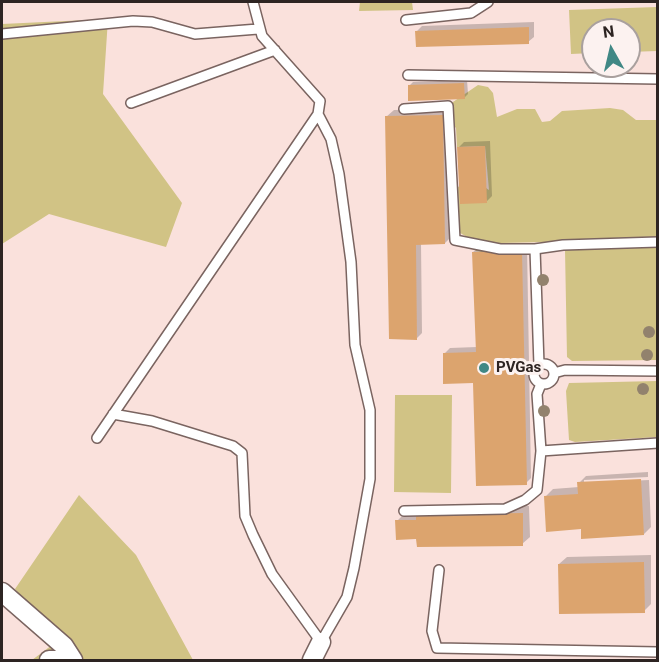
<!DOCTYPE html>
<html>
<head>
<meta charset="utf-8">
<style>
  body { margin:0 }
  #map { position:relative; width:659px; height:662px; overflow:hidden; background:#fae1dc; font-family:Roboto,sans-serif }
  canvas { display:block }
  .frame { position:absolute; inset:0; border:3px solid #2d2422; pointer-events:none }
  .north { position:absolute; left:581px; top:18px; width:60px; height:60px; box-sizing:border-box; background:#fcf2f0; border:2px solid #a9a09e; border-radius:50%; rotate:352deg; font-size:16px; font-weight:700; line-height:24px; text-align:center; color:#2d2422 }
  .north::after { content:''; display:block; margin:auto; width:21px; height:27px; background:#408885; clip-path:polygon(50% 0,100% 100%,50% 72%,0 100%) }
</style>
</head>
<body>
<div id="map">
<canvas width="659" height="662"></canvas>
<div class="frame"></div>
<div class="north">N</div>
</div>
<script>
const c = document.querySelector('canvas').getContext('2d');
c.lineJoin = 'round';
function fill(path, color) { c.fillStyle = color; c.fill(path, 'evenodd'); }
const shape = rows => new Path2D(rows.map(r => 'M' + r).join(''));
function trace(path, color, width, dash) { c.strokeStyle = color; c.lineWidth = width; c.lineCap = dash ? 'butt' : 'round'; c.setLineDash(dash || []); c.stroke(path); }
function label(font, color, halo, rows, align = 'center') {
  c.font = font + ' Roboto,sans-serif'; c.lineWidth = 6; c.setLineDash([]); c.textBaseline = 'middle'; c.strokeStyle = halo; c.fillStyle = color; for (const [text, x, y, turn = 0] of rows) {
    c.save(); c.translate(x, y); c.rotate((+turn || 0) * Math.PI / 180); c.textAlign = isNaN(turn) ? turn : align; if (halo) c.strokeText(text, 0, 0); c.fillText(text, 0, 0); c.restore();
  }
}
const green = shape([
  [360,2,412,2,413,10,359,11],
  [657,7,657,51,629,52,629,30,593,30,593,53,571,54,569,10],
  [108,19,103,94,182,203,166,247,49,214,2,244,2,24],
  [478,85,488,87,493,93,497,117,517,109,535,109,542,122,550,121,562,111,610,108,623,110,636,120,657,120,657,360,572,361,567,357,565,250,568,247,636,240,500,243,488,253,476,251,467,237,450,227,449,202,456,187,480,184,489,190,485,146,457,147,456,128,452,124,450,104],
  [657,381,657,437,575,442,569,440,566,391,569,383],
  [395,395,452,395,451,493,394,492],
  [79,495,136,555,193,660,32,660,56,642,15,589]
]);
const shadow = shape([
  [534,22,534,37,528,42,417,31,422,26],
  [467,80,468,94,464,98,409,86,413,82],
  [450,109,452,236,445,243,421,243,422,333,417,338,386,117,394,110],
  [490,141,492,196,487,201,458,148,464,142],
  [527,246,531,478,526,483,475,382,444,354,450,348,477,347,473,252,479,247],
  [648,472,648,477,584,480,584,483,649,480,651,527,644,534,582,528,546,496,553,489,579,487,579,483,586,476],
  [529,506,530,537,522,544,418,538,397,521,404,514,425,508],
  [651,555,651,604,644,611,559,564,567,557]
]);
const building = shape([
  [529,27,529,44,416,47,415,31],
  [464,83,465,99,408,101,408,85],
  [443,115,445,244,416,245,417,340,389,339,385,116],
  [485,146,487,203,460,204,457,147],
  [522,251,527,485,476,486,473,383,443,384,443,353,476,352,472,252],
  [641,479,644,535,581,539,581,529,546,532,544,496,578,494,577,482],
  [523,513,523,546,417,547,416,539,396,540,395,520,416,520,416,515],
  [644,562,645,613,559,614,558,564]
]);
const lane = shape([
  [406,20,471,13,488,2],
  [2,34,133,21,152,22,195,34,258,29],
  [408,75,658,79],
  [131,103,275,50],
  [404,109,448,106,455,240,500,249,535,249,539,365],
  [535,249,563,245,658,242],
  '534 374a10 10 0 1 1 20 0a10 10 0 1 1-20 0Z',
  [554,373,565,370,658,371],
  [113,414,152,421,233,446,242,453,245,516,253,535,272,574,321,642,347,597,354,568,370,479,370,410,355,345,351,262,339,174,331,139,318,114],
  [97,438,318,114,320,101,262,36,253,2],
  [541,451,658,443],
  [404,511,505,509,525,500,537,490,541,451,537,394,541,384],
  [439,570,432,631,437,648,658,652]
]);
const street = shape([
  [2,592,64,646,73,660],
  [49,660,73,660],
  [312,660,321,642]
]);
const trees = [
  [543,280],
  [649,332],
  [647,355],
  [643,389],
  [544,411]
];
const markers = [
  [484,368,6,"#408885"]
];
const poiNames = [
  ["PVGas",496,368]
];
fill(green, '#d1c385');
fill(shadow, '#0003');
fill(building, '#dca46e');
trace(lane, '#7a6460', 12);
trace(street, '#7a6460', 21);
trace(lane, '#fff', 9);
trace(street, '#fff', 18);
c.fillStyle = '#92826d';
for (const [x, y] of trees) { c.beginPath(); c.arc(x, y, 6, 0, 2 * Math.PI); c.fill(); }
for (const [x, y, r, color] of markers) { const dot = new Path2D(); dot.arc(x, y, r, 0, 2 * Math.PI); c.fillStyle = color; c.fill(dot); trace(dot, '#fcf2f0', 2); }
label('bold 15px', '#2d2422', '#fcf2f0', poiNames, 'left');
</script>
</body>
</html>
